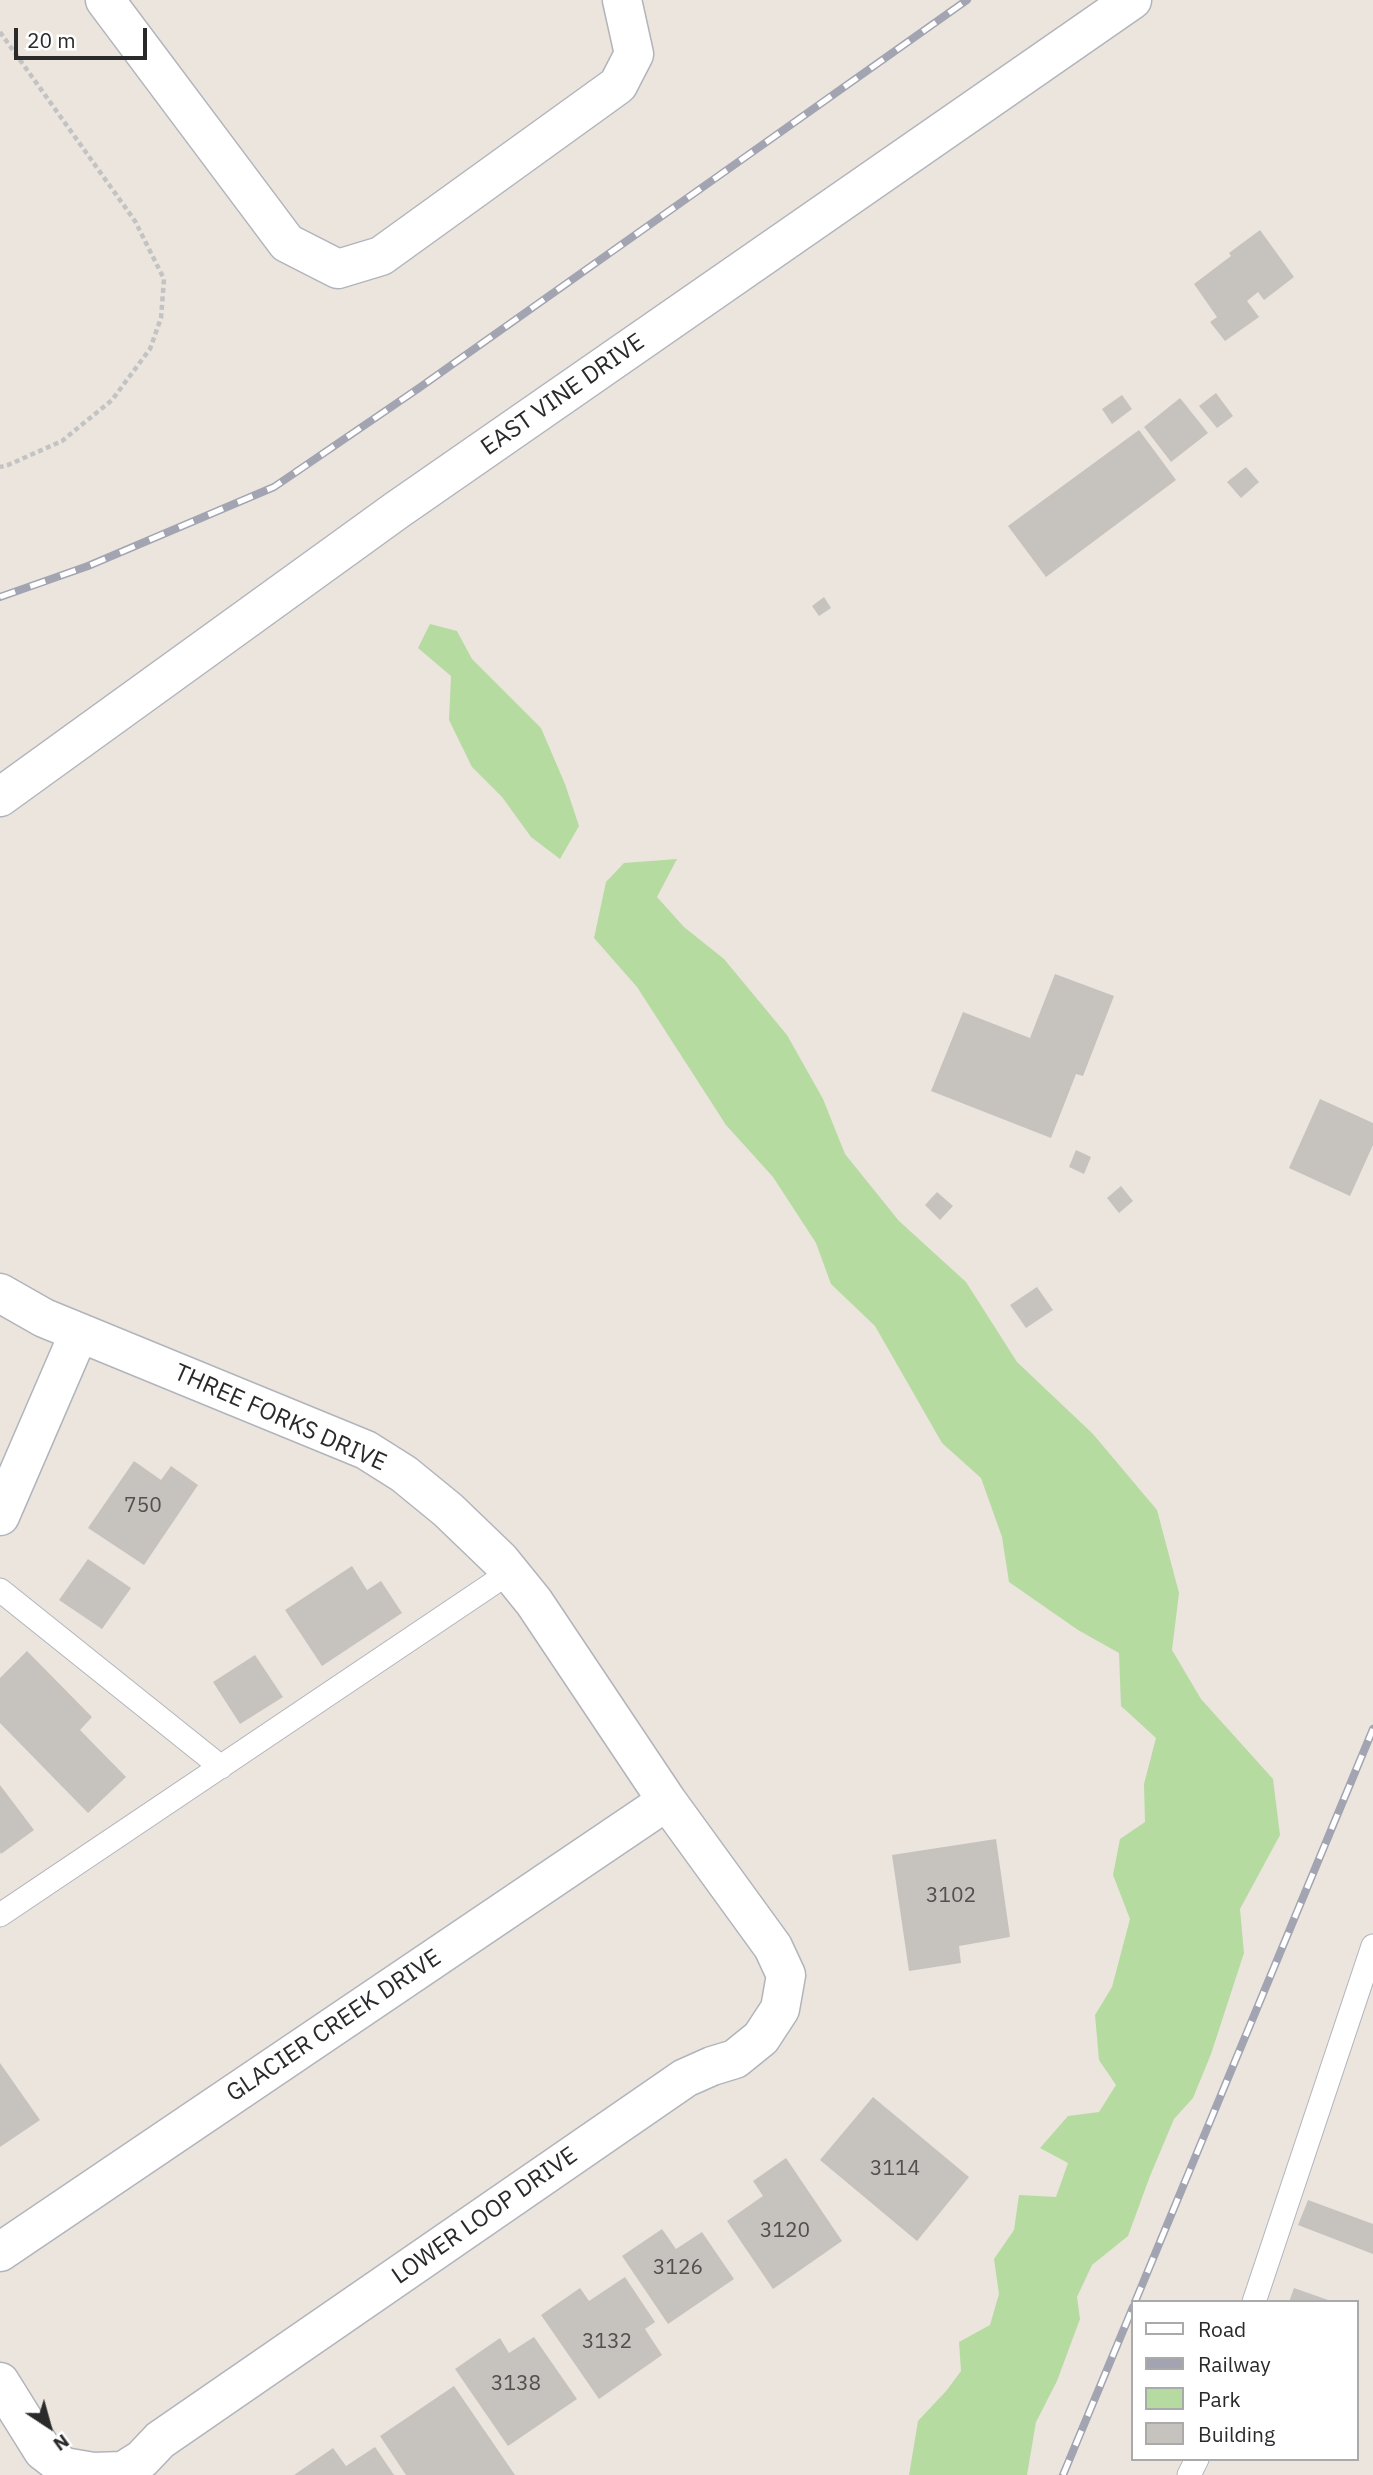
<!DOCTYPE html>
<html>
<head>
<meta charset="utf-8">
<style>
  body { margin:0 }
  #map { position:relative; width:1373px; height:2475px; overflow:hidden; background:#ebe5de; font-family:"IBM Plex Sans",sans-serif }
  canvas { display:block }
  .legend { position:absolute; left:1131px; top:2300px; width:228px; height:161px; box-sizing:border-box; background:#fff; border:2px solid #aaa; margin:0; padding:9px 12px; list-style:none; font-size:21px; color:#2a2a2a }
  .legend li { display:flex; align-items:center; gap:14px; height:35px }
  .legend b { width:35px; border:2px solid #aaa }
  .north { position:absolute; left:14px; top:2391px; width:70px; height:70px; -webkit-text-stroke:5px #fff; paint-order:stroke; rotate:144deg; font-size:19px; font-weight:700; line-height:28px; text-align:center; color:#2a2a2a }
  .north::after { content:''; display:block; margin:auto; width:24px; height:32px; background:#2a2a2a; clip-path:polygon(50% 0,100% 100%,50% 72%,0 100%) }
  .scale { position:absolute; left:14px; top:28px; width:133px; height:32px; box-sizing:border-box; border:4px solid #2a2a2a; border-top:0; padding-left:9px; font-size:21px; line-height:24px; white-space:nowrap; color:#2a2a2a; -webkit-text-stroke:5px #fff; paint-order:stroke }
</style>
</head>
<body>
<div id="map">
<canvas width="1373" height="2475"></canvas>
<ul class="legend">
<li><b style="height:9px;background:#fff"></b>Road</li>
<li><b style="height:9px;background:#a2a4b2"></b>Railway</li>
<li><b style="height:19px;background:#b5dba1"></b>Park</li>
<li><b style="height:19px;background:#c6c2bd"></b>Building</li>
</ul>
<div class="north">N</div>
<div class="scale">20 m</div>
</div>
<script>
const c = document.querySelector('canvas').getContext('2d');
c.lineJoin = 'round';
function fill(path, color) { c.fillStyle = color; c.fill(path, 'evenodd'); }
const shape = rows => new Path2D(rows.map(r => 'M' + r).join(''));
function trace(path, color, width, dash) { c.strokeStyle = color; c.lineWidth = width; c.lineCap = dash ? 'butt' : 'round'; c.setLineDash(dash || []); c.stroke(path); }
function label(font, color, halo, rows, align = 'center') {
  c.font = font + ' "IBM Plex Sans",sans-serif'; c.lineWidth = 6; c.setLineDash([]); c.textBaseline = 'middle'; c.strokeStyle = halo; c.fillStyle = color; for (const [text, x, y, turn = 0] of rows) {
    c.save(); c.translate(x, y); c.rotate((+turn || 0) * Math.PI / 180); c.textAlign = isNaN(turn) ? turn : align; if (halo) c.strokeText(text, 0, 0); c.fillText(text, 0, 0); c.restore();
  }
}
const green = shape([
  [430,624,457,631,472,659,541,728,565,784,579,826,560,859,531,837,502,797,472,767,449,720,451,676,418,648],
  [677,859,657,897,684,927,724,959,787,1035,823,1099,845,1154,899,1221,966,1282,1017,1362,1093,1434,1157,1510,1179,1593,1172,1650,1201,1699,1273,1779,1280,1835,1240,1909,1244,1953,1211,2054,1193,2098,1174,2119,1150,2176,1128,2236,1092,2265,1077,2297,1080,2319,1057,2381,1036,2422,1027,2475,909,2475,918,2421,947,2390,961,2371,959,2342,990,2325,999,2294,994,2259,1014,2230,1019,2195,1056,2197,1068,2163,1040,2148,1068,2116,1099,2112,1116,2085,1099,2060,1095,2015,1112,1987,1130,1919,1113,1875,1120,1839,1145,1822,1144,1784,1156,1738,1121,1706,1119,1653,1078,1630,1009,1582,1002,1537,981,1478,942,1443,875,1326,831,1284,816,1243,773,1177,726,1125,637,987,594,938,606,882,624,863]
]);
const building = shape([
  [1260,230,1294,277,1264,300,1258,292,1247,301,1259,317,1225,341,1210,322,1217,317,1194,284,1231,256,1229,253],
  [1216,393,1233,416,1217,428,1199,406],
  [1122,395,1132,409,1112,424,1102,409],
  [1180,398,1208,433,1171,462,1144,427],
  [1139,430,1176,480,1046,577,1008,526],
  [1246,467,1259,482,1241,498,1227,482],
  [824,597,831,608,819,616,812,606],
  [1055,974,1114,996,1083,1076,1076,1074,1051,1138,931,1091,963,1012,1030,1038],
  [1320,1099,1373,1123,1373,1145,1350,1196,1289,1168],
  [1076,1150,1091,1157,1084,1174,1069,1167],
  [1121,1186,1133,1201,1119,1213,1107,1198],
  [937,1192,953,1206,940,1220,925,1205],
  [1037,1287,1053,1310,1026,1328,1010,1305],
  [134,1461,161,1480,171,1466,198,1485,144,1565,88,1528],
  [88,1559,131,1588,102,1629,59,1600],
  [352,1566,367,1590,381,1581,402,1613,322,1666,285,1610],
  [27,1651,92,1717,80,1730,126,1777,88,1813,0,1723,0,1678],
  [255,1655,283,1697,240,1724,213,1682],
  [0,1785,34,1830,1,1854,0,1852],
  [996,1839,1010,1937,959,1946,961,1963,909,1971,892,1855],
  [0,2063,40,2120,0,2147],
  [873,2097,969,2177,917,2241,820,2160],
  [786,2158,842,2241,773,2289,727,2221,763,2196,753,2181],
  [1308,2200,1373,2224,1373,2254,1298,2225],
  [662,2229,676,2249,702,2232,734,2279,668,2324,622,2256],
  [625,2277,655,2322,645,2329,662,2355,599,2399,541,2315,580,2288,589,2301],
  [1294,2288,1331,2301,1331,2302,1289,2302],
  [534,2337,577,2399,508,2446,455,2369,500,2338,509,2353],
  [454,2386,515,2475,406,2475,380,2436],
  [375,2447,394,2475,294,2475,333,2448,346,2466]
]);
const path = shape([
  [0,32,135,221,164,279,161,318,150,349,112,400,62,441,8,465,0,467]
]);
const lane = shape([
  [0,1590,221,1767],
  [0,1915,510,1572],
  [1254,2302,1373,1946],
  [1189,2475,1197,2459]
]);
const street = shape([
  [105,0,287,243,338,269,381,256,618,85,634,54,622,0],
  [0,1293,44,1318,366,1450,404,1474,448,1510,500,1560,534,1602,667,1801,773,1947,786,1975,780,2009,761,2038,735,2059,712,2066,685,2078,160,2440,142,2459,123,2471,93,2472,64,2467,43,2451,0,2382],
  [0,1516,79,1333],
  [0,2252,667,1801]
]);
const secondary = shape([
  [0,797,397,510,1132,0]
]);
const rail = shape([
  [0,597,88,566,274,487,419,388,967,0],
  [1135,2302,1373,1729],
  [1063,2475,1133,2307]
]);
const numberNames = [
  ["750",143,1506],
  ["3102",951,1896],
  ["3114",895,2169],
  ["3120",785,2231],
  ["3126",678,2268],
  ["3132",607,2342],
  ["3138",516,2384]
];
const streetNames = [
  ["EAST VINE DRIVE",563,395,-35],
  ["THREE FORKS DRIVE",280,1418,24],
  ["GLACIER CREEK DRIVE",334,2026,-34],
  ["LOWER LOOP DRIVE",485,2216,-35]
];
fill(green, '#b5dba1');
fill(building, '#c6c2bd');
trace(lane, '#b2b4bc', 25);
trace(street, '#b2b4bc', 41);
trace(secondary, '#b2b4bc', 41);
trace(path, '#c3c3c3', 4.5, [5, 3.5]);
trace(lane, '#fff', 23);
trace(street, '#fff', 38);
trace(secondary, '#fff', 38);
trace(rail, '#a2a4b2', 8);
trace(rail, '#fff', 5, [16]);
label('21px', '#51504f', null, numberNames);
label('24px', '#2a2a2a', '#fff', streetNames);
</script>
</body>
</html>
